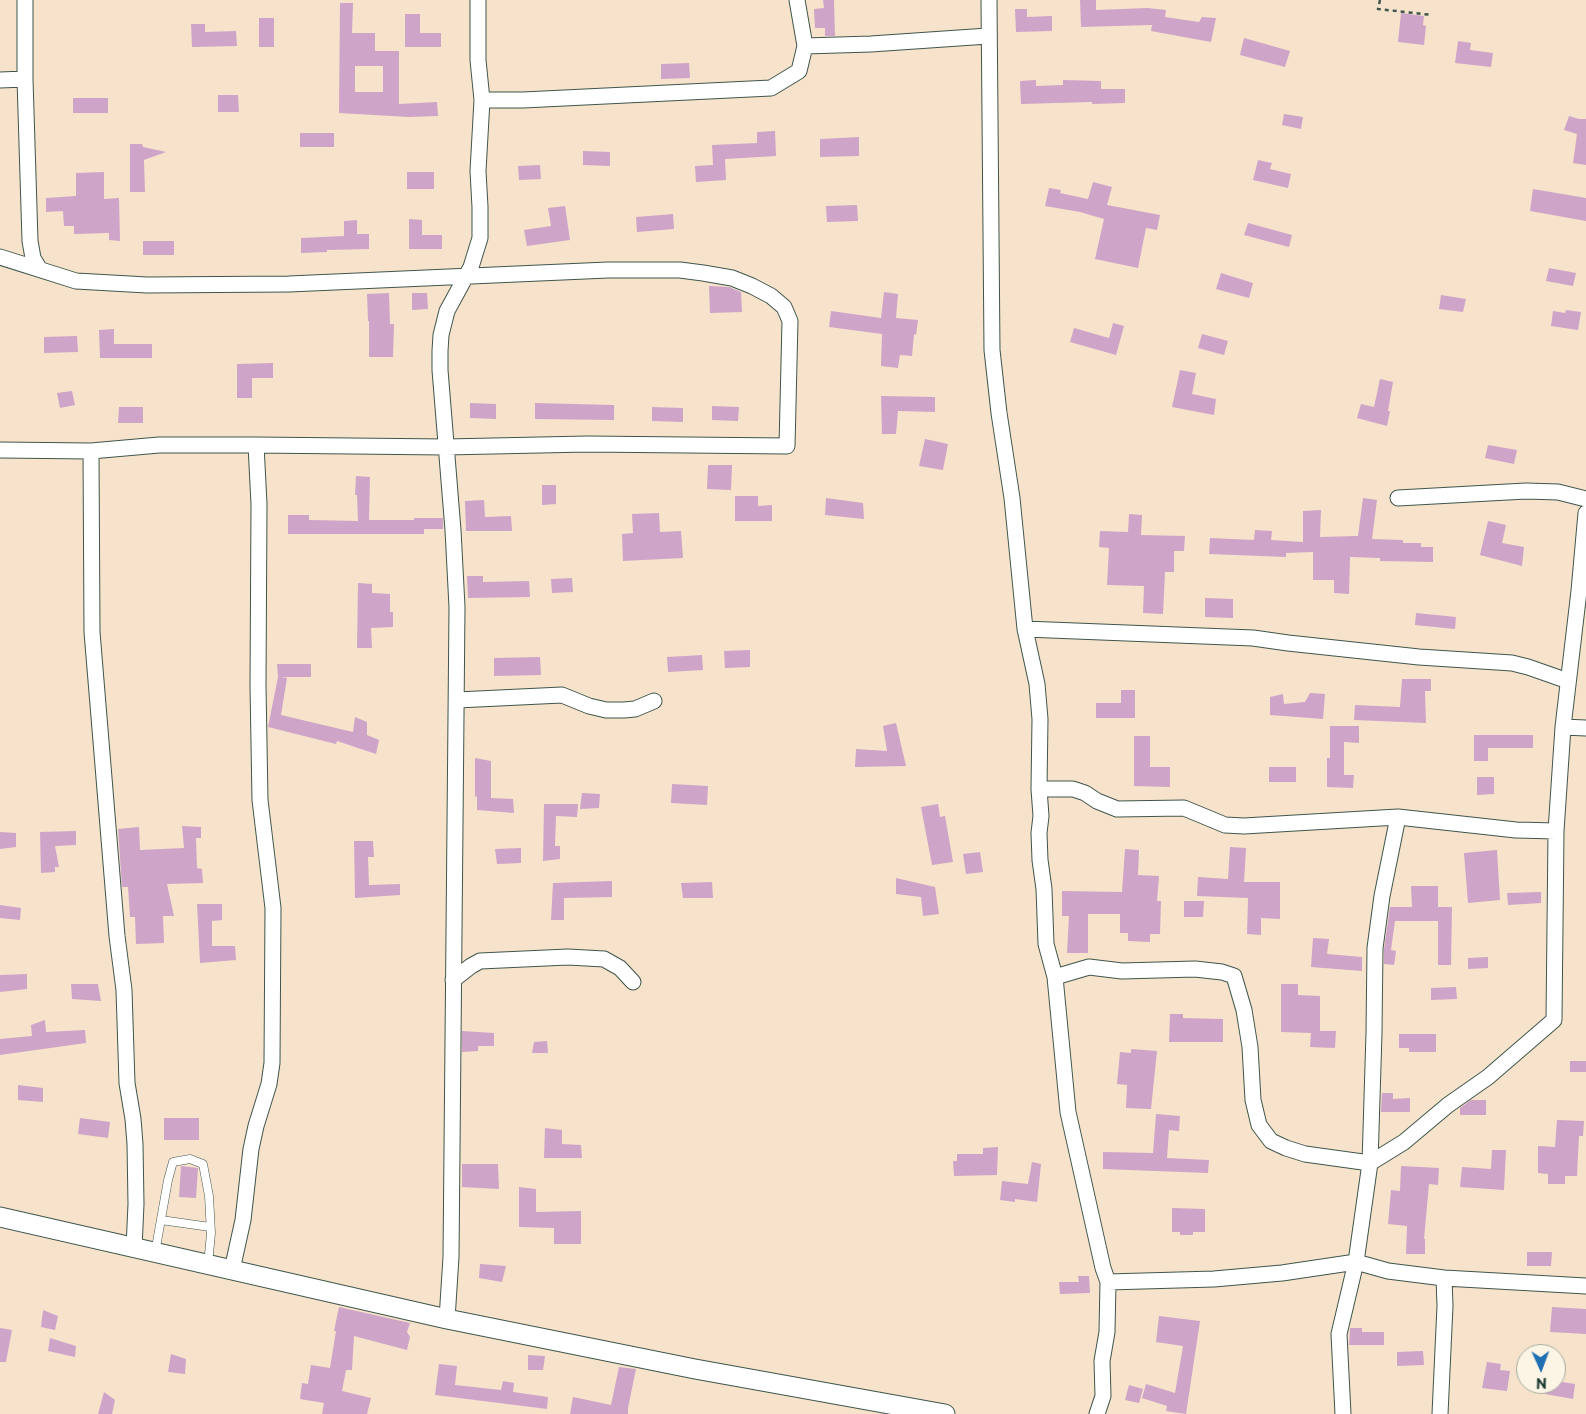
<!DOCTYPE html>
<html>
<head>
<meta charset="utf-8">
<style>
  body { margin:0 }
  #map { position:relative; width:1586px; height:1414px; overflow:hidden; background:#f7e3cb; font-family:"Playpen Sans",sans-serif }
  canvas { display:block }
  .north { position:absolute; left:1516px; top:1344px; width:50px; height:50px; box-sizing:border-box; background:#fcf5e5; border:1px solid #a4ab9e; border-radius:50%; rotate:178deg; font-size:14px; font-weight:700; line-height:20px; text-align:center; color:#1f3d34 }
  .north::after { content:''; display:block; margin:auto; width:18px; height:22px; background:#1f6fb2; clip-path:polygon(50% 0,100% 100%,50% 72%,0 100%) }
</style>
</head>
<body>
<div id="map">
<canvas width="1586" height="1414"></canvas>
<div class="north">N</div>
</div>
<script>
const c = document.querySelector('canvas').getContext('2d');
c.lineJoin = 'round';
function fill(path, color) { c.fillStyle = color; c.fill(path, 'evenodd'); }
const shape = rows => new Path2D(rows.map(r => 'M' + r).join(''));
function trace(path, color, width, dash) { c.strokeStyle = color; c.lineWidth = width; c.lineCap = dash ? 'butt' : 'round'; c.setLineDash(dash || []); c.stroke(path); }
const building = shape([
  [823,0,834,0,835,36,825,36,825,28,815,28,814,9,824,8],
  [1080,0,1096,0,1096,10,1148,8,1166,10,1165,17,1199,22,1202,17,1216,18,1211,42,1151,31,1152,25,1081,27],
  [340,3,353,3,352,33,375,33,375,51,399,51,399,104,437,102,438,116,409,117,339,113],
  [355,66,383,66,383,92,355,92],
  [1015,9,1027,9,1027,17,1052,16,1052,31,1016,32],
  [1401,13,1424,16,1423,25,1426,26,1424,45,1398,42],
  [405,14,420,14,420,33,441,33,441,47,405,47],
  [259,18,274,18,274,47,259,47],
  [191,24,205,24,205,32,236,31,237,46,192,47],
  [1244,38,1290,51,1285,67,1240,55],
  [1458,41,1471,43,1470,50,1493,53,1491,67,1455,63],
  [689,63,690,78,661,79,661,64],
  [1036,80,1036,86,1063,85,1063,80,1101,81,1101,89,1125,89,1125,103,1092,104,1092,102,1021,104,1020,81],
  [218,95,238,95,239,112,218,112],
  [73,98,108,98,108,113,73,113],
  [1284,114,1303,117,1301,129,1282,125],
  [1569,116,1579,119,1586,119,1586,165,1573,163,1577,134,1564,130],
  [775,131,776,156,725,159,726,180,696,182,695,166,713,165,712,145,757,143,757,132],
  [300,133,334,133,334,147,300,147],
  [859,137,859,156,820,157,820,139],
  [130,144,142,144,143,147,166,152,144,160,145,192,130,192],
  [583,151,610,152,610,166,583,165],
  [1258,160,1272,163,1270,169,1291,174,1288,188,1253,180],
  [540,165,541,179,519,180,518,166],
  [104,172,104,199,119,198,120,241,109,240,109,233,74,234,74,226,64,226,63,211,46,212,46,198,76,196,76,173],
  [407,172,434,172,434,189,407,189],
  [1093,182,1112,187,1107,205,1160,215,1157,230,1146,228,1138,268,1095,259,1104,219,1080,212,1045,206,1049,188,1061,190,1060,193,1088,199],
  [1533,189,1586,198,1586,221,1530,211],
  [857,205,858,221,827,222,826,206],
  [565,206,570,240,527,246,524,230,551,226,548,208],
  [673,214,674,229,637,232,636,217],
  [409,219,422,220,422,235,442,235,442,249,409,249],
  [357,220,357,234,369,234,369,249,327,250,327,252,301,253,301,238,344,236,344,221],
  [1248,223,1292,235,1289,247,1244,235],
  [143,241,174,241,174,255,143,255],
  [1549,268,1576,273,1573,286,1546,281],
  [1221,273,1253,283,1249,298,1216,289],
  [709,286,729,287,741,292,742,312,710,313],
  [884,292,898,294,896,318,918,320,916,335,914,334,912,356,900,355,898,368,881,366,882,334,829,327,831,311,881,318],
  [389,293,390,324,394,324,393,357,369,357,369,321,368,321,367,294],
  [412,293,427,293,428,309,412,310],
  [1441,295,1466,299,1463,312,1439,309],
  [1566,310,1581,312,1578,330,1551,326,1553,311,1565,313],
  [1113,323,1124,326,1116,355,1070,342,1074,328,1109,338],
  [114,329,114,344,152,344,152,358,100,358,99,330],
  [1202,334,1228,341,1224,355,1198,348],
  [77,336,78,352,44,353,44,337],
  [273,363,273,378,252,378,252,398,237,398,237,364],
  [1180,370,1196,373,1192,394,1216,399,1214,415,1172,407],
  [1380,379,1393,382,1388,411,1390,411,1387,426,1357,418,1361,404,1374,407],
  [72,391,75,405,60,408,57,393],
  [881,396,935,397,935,412,898,411,896,434,882,434],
  [470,403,496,404,496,419,470,418],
  [535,403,614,405,614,420,535,419],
  [712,406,739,407,738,421,712,420],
  [119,407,143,407,143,423,118,423],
  [652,407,683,408,683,422,652,421],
  [925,439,948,444,943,470,919,466],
  [1488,445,1517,450,1514,464,1485,458],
  [708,465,732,465,731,490,707,489],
  [356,476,370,477,369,520,414,520,414,518,443,518,443,529,424,529,424,534,288,534,288,515,309,515,309,520,358,521,357,495,355,495],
  [542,485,556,485,556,504,542,505],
  [735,496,758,496,758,506,772,505,772,521,735,521],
  [826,498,863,503,864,519,825,515],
  [1363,498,1377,500,1372,539,1403,540,1403,543,1421,543,1421,547,1433,547,1433,562,1380,561,1380,558,1350,557,1349,594,1334,593,1334,580,1313,580,1313,552,1286,553,1286,557,1209,554,1210,538,1254,540,1255,530,1272,531,1271,540,1303,542,1303,511,1321,510,1320,537,1358,536],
  [484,500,485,517,511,516,512,531,466,531,465,501],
  [659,513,660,532,681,531,683,558,623,561,622,534,633,533,632,514],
  [1129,514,1142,515,1141,535,1185,536,1184,551,1174,551,1174,572,1165,572,1163,614,1143,613,1144,586,1107,585,1109,548,1099,547,1100,531,1128,532],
  [1488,521,1506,525,1502,543,1524,547,1522,566,1480,555],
  [467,576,483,576,483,582,529,581,530,597,468,598],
  [572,578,573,592,552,593,551,579],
  [358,583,372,584,372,593,390,594,390,612,393,612,393,627,371,628,372,648,357,648],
  [1205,598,1233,599,1233,618,1205,617],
  [1416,613,1456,617,1455,629,1415,625],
  [750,650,750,667,725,668,724,651],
  [702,655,703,670,668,672,667,657],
  [540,657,541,675,494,676,494,658],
  [277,664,311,664,311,677,281,677,287,678,281,715,353,732,355,717,367,722,367,735,379,740,376,754,337,741,336,744,268,727,278,677],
  [1402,679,1431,679,1431,691,1425,691,1426,723,1354,720,1355,705,1400,707],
  [1121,690,1135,690,1135,718,1096,718,1096,703,1121,703],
  [1310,693,1325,694,1323,719,1270,715,1270,697,1283,694,1284,704,1305,702],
  [896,723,906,766,855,767,856,749,887,751,883,726],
  [1330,726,1359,726,1359,743,1344,742,1344,775,1354,775,1353,788,1327,787,1327,758,1330,758],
  [1474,735,1533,735,1533,748,1488,748,1488,761,1474,761],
  [1134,736,1150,736,1150,767,1170,767,1170,787,1134,786],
  [475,758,491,761,491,798,513,799,514,813,477,810,477,796,475,797],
  [1269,767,1296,767,1296,782,1269,782],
  [1477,777,1494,777,1494,794,1477,795],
  [672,784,708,786,707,805,671,803],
  [582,793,600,794,599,808,580,809],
  [544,804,578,804,577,817,556,816,555,846,560,846,560,859,543,861],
  [938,804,940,817,945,816,953,862,932,865,921,807],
  [182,826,201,827,201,838,196,838,197,868,202,869,203,883,167,884,174,916,163,916,164,943,136,944,135,917,130,917,128,887,122,887,118,829,139,827,140,850,184,848],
  [76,831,76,845,55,846,59,867,55,867,55,872,41,873,40,832],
  [0,832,16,833,16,847,0,849],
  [354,841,373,841,374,857,368,857,369,885,400,884,400,895,355,898],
  [1230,847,1246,848,1244,882,1280,882,1280,919,1261,918,1261,935,1247,934,1248,898,1197,896,1198,877,1228,879],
  [521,848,521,863,497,864,495,849],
  [1125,849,1139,850,1138,875,1159,876,1157,901,1161,901,1160,934,1150,934,1150,942,1128,941,1128,933,1120,933,1120,914,1088,914,1088,953,1067,953,1069,916,1062,916,1062,891,1122,892],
  [1497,850,1500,900,1468,903,1464,853],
  [980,852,983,872,966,874,963,854],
  [896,878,935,887,939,914,923,916,921,897,896,894],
  [612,881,612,897,564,898,564,920,551,920,553,883],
  [712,882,713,898,683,898,681,883],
  [1411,886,1438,886,1438,907,1452,907,1451,965,1438,965,1438,921,1395,921,1391,950,1396,951,1394,965,1384,964,1384,949,1390,907,1412,907],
  [1541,892,1541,903,1508,905,1507,893],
  [1184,901,1204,901,1203,917,1184,917],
  [197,904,222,904,222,920,212,921,212,946,235,946,236,960,200,963],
  [0,905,21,908,20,920,0,918],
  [1313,938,1329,939,1327,954,1362,957,1362,971,1311,967],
  [1488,957,1488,968,1468,969,1468,958],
  [27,974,27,989,0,992,0,975],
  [71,984,98,984,101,1001,72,999],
  [1281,984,1298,984,1298,995,1320,996,1320,1031,1336,1031,1335,1048,1310,1047,1311,1033,1281,1032],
  [1456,987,1457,999,1431,1000,1431,988],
  [1170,1014,1183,1014,1183,1018,1223,1019,1223,1042,1169,1042],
  [45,1020,46,1032,85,1030,86,1043,0,1055,0,1039,32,1036,31,1025],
  [462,1031,494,1033,494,1046,478,1046,478,1051,462,1052],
  [1399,1034,1436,1034,1436,1052,1409,1052,1409,1048,1399,1048],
  [547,1041,548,1053,532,1053,534,1042],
  [1131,1049,1157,1051,1151,1109,1126,1108,1127,1085,1117,1084,1120,1052,1131,1053],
  [1570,1061,1586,1061,1586,1072,1570,1072],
  [18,1085,43,1088,43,1102,18,1100],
  [1382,1093,1393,1093,1393,1099,1410,1098,1410,1112,1381,1112],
  [1471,1100,1486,1100,1486,1115,1460,1115,1460,1108],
  [1156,1114,1180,1116,1179,1131,1169,1130,1167,1158,1209,1160,1208,1173,1103,1169,1103,1152,1153,1153],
  [80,1118,110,1122,108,1138,78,1134],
  [164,1118,199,1118,199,1140,164,1140],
  [1557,1120,1584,1121,1583,1136,1579,1136,1577,1176,1565,1176,1565,1184,1548,1184,1548,1174,1538,1173,1538,1146,1555,1147],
  [545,1128,562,1130,562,1144,581,1145,582,1158,544,1158],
  [998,1147,997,1175,954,1176,953,1161,957,1161,957,1154,983,1154,983,1148],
  [1492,1150,1506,1150,1504,1190,1460,1187,1462,1167,1491,1169],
  [1032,1162,1041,1164,1037,1202,1015,1199,1015,1202,1000,1200,1002,1181,1028,1184],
  [462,1164,498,1164,499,1189,462,1187],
  [181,1166,198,1168,196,1198,179,1197],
  [1401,1166,1439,1168,1438,1185,1429,1184,1424,1239,1425,1239,1425,1254,1406,1254,1407,1226,1388,1224,1391,1190,1400,1191],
  [519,1187,536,1189,536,1212,581,1211,581,1244,554,1244,554,1228,519,1227],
  [1172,1208,1205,1209,1205,1232,1193,1232,1193,1235,1180,1235,1180,1232,1172,1232],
  [1527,1252,1552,1252,1551,1266,1527,1266],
  [480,1264,506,1266,502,1282,479,1278],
  [1078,1276,1089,1276,1090,1293,1060,1294,1059,1282,1079,1282],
  [339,1307,410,1323,407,1332,410,1337,407,1350,354,1336,352,1370,346,1370,342,1391,371,1398,367,1414,322,1414,324,1403,300,1399,302,1383,308,1384,311,1365,330,1368,336,1331,334,1331],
  [1552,1307,1586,1309,1586,1334,1550,1332],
  [43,1310,58,1316,55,1330,41,1327],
  [1159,1316,1200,1321,1186,1414,1166,1411,1167,1406,1142,1398,1146,1384,1175,1393,1183,1346,1156,1342],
  [0,1328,12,1330,6,1362,0,1362],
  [1350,1328,1362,1328,1362,1332,1384,1332,1384,1345,1349,1345],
  [50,1338,76,1346,75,1357,48,1351],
  [1423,1351,1424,1365,1397,1366,1397,1352],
  [171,1354,186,1359,185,1374,168,1372],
  [528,1355,545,1356,543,1370,528,1370],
  [1487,1362,1501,1364,1500,1370,1510,1371,1507,1391,1482,1388],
  [439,1364,457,1366,455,1385,501,1390,503,1381,514,1383,513,1392,548,1397,547,1409,435,1395],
  [619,1367,636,1369,628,1408,628,1414,570,1414,573,1397,611,1405],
  [1556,1381,1575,1384,1573,1399,1545,1394,1546,1384,1556,1384],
  [1129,1385,1143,1389,1139,1403,1125,1400],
  [104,1392,115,1400,112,1414,98,1414]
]);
const path = shape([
  [1380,0,1378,9,1432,15]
]);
const service = shape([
  [161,1220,210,1227],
  [155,1253,168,1180,173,1162,190,1159,203,1164,209,1196,211,1233,208,1265]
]);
const minor = shape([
  [25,0,25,79,30,241,33,258,39,268],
  [989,0,992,350,999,413,1012,498,1025,629,1037,684,1040,719,1039,789,1041,816,1039,833,1040,860,1044,889,1046,944,1055,977,1068,1112,1103,1268,1108,1282,1107,1332,1102,1361,1103,1396,1097,1414],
  [805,46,871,44,988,36],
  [0,80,25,79],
  [482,100,523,100,771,88,799,71,805,46,797,0],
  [0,257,76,281,147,285,289,284,608,270,680,270,703,273,732,278,752,286,771,296,784,307,790,321,787,446,587,444,446,447,256,445,159,445,91,451,0,450],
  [91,451,92,632,117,936,124,990,127,1083,133,1119,135,1144,136,1204,134,1248],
  [1398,498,1526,491,1558,492,1586,499],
  [1025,629,1253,638,1288,643,1419,657,1512,663,1528,667,1568,681],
  [457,700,562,695,589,706,606,710,624,710,635,709,654,701],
  [1563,727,1586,728],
  [1039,789,1073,789,1085,793,1097,801,1117,809,1184,808,1225,825,1244,826,1398,817,1516,830,1556,831],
  [1055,977,1089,967,1122,971,1195,969,1222,972,1234,976,1244,1010,1250,1047,1253,1100,1259,1125,1271,1141,1286,1148,1305,1154,1370,1163,1404,1142,1448,1105,1488,1077,1554,1020,1556,831,1563,727,1579,591,1586,513],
  [453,980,471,966,480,961,568,957,604,959,620,968,633,982],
  [232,1270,243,1220,251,1149,256,1126,269,1084,272,1063,273,908,260,800,258,686,259,504,256,445],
  [1108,1282,1214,1279,1282,1273,1356,1262,1388,1271,1444,1278,1586,1286],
  [447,1319,451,1257,457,607,453,530,440,370,440,351,441,335,447,311,471,267,480,238,480,207,478,171,482,100,478,60,478,0],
  [1343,1414,1339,1334,1356,1262,1370,1163,1374,1033,1375,948,1382,896,1398,817],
  [1440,1414,1445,1306,1444,1278]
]);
const tertiary = shape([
  [0,1217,447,1319,695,1369,945,1414]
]);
fill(building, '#cea4c9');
trace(service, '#3f564b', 9);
trace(minor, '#3f564b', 17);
trace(tertiary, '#3f564b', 21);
trace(path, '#3f564b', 2.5, [4, 4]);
trace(service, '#fff', 8);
trace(minor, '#fff', 15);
trace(tertiary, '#fff', 19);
</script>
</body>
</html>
